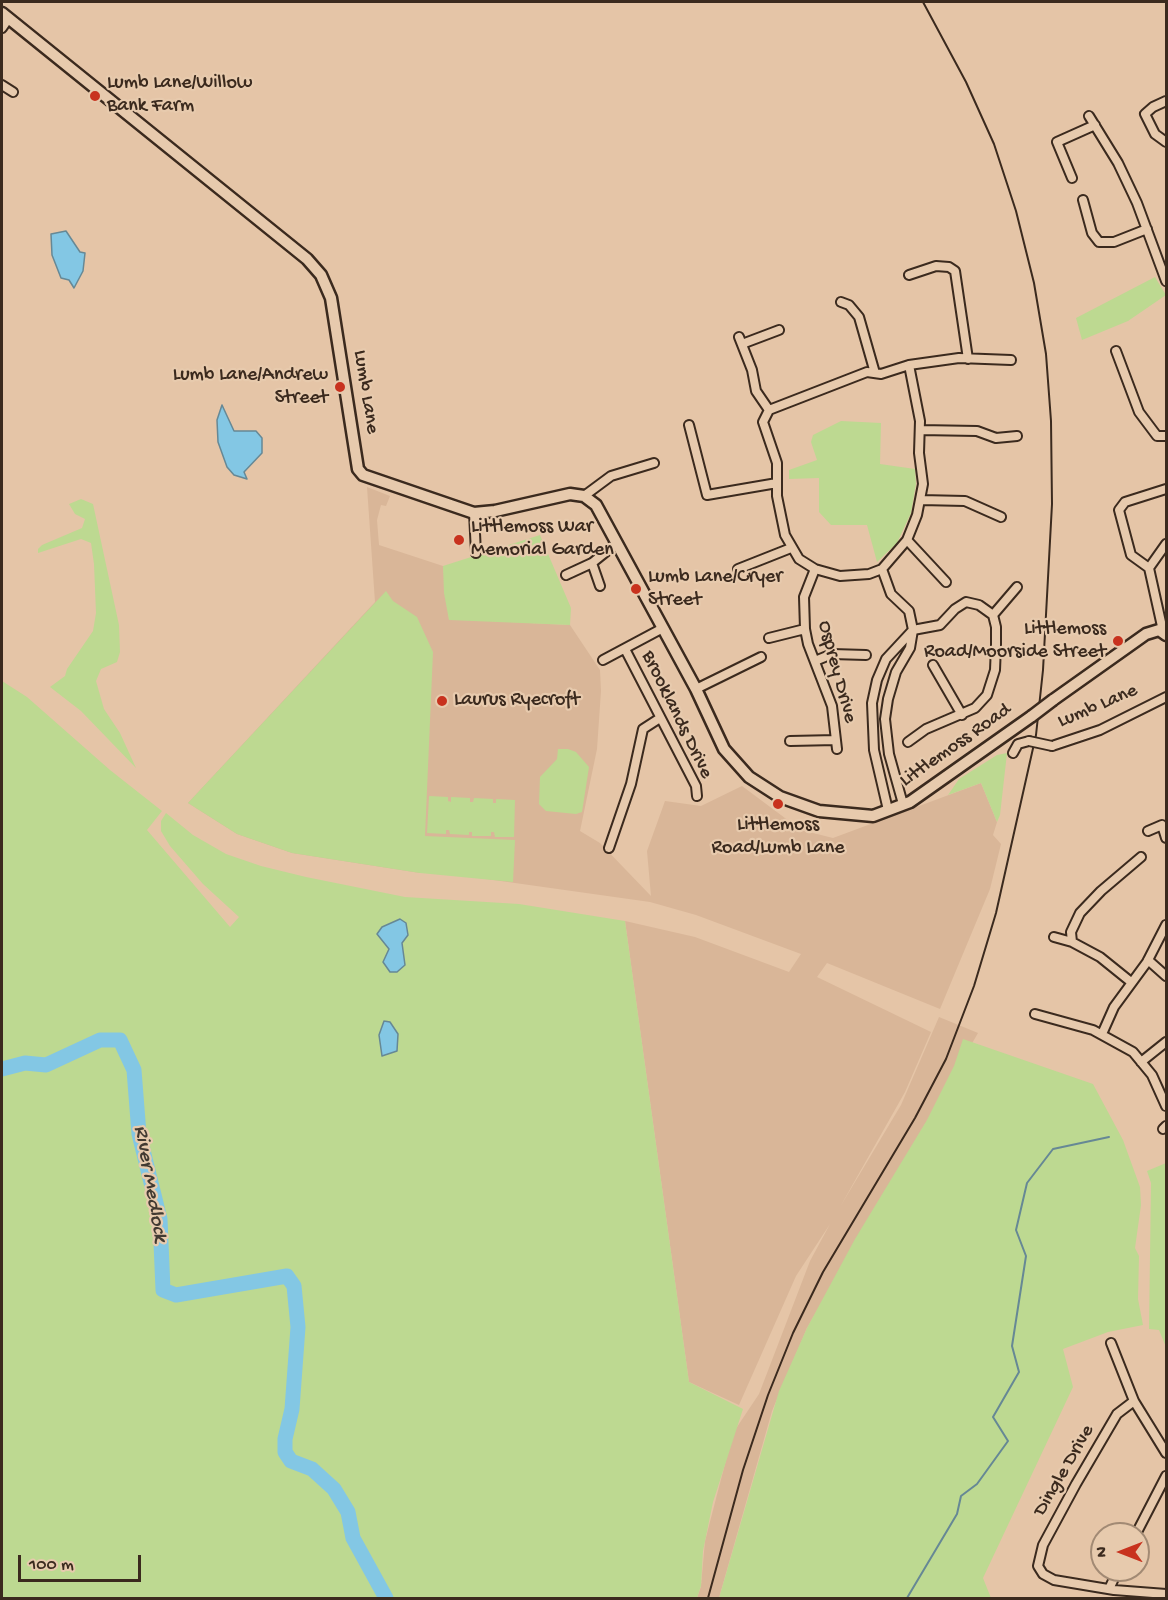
<!DOCTYPE html>
<html>
<head>
<meta charset="utf-8">
<style>
  body { margin:0 }
  #map { position:relative; width:1168px; height:1600px; overflow:hidden; background:#e5c5a7; font-family:"Gochi Hand",sans-serif }
  canvas { display:block }
  .frame { position:absolute; inset:0; border:3px solid #3b2a1e; pointer-events:none }
  .north { position:absolute; left:1090px; top:1522px; width:60px; height:60px; box-sizing:border-box; background:#e7caad; border:2px solid #a28a74; border-radius:50%; rotate:270deg; font-size:16px; font-weight:700; line-height:24px; text-align:center; color:#3b2a1e }
  .north::after { content:''; display:block; margin:auto; width:21px; height:27px; background:#c8321e; clip-path:polygon(50% 0,100% 100%,50% 72%,0 100%) }
  .scale { position:absolute; left:18px; top:1555px; width:123px; height:27px; box-sizing:border-box; border:3px solid #3b2a1e; border-top:0; padding-left:8px; font-size:18px; line-height:21px; white-space:nowrap; color:#3b2a1e; -webkit-text-stroke:4px #e7caad; paint-order:stroke }
</style>
</head>
<body>
<div id="map">
<canvas width="1168" height="1600"></canvas>
<div class="frame"></div>
<div class="north">N</div>
<div class="scale">100 m</div>
</div>
<script>
const c = document.querySelector('canvas').getContext('2d');
c.lineJoin = 'round';
function fill(path, color) { c.fillStyle = color; c.fill(path, 'evenodd'); }
const shape = rows => new Path2D(rows.map(r => 'M' + r).join(''));
function trace(path, color, width, dash) { c.strokeStyle = color; c.lineWidth = width; c.lineCap = dash ? 'butt' : 'round'; c.setLineDash(dash || []); c.stroke(path); }
function label(font, color, halo, rows, align = 'center') {
  c.font = font + ' "Gochi Hand",sans-serif'; c.lineWidth = 4.5; c.setLineDash([]); c.textBaseline = 'middle'; c.strokeStyle = halo; c.fillStyle = color; for (const [text, x, y, turn = 0] of rows) {
    c.save(); c.translate(x, y); c.rotate((+turn || 0) * Math.PI / 180); c.textAlign = isNaN(turn) ? turn : align; if (halo) c.strokeText(text, 0, 0); c.fillText(text, 0, 0); c.restore();
  }
}
const built = shape([
  [367,487,390,496,386,506,381,505,377,520,379,545,443,566,449,619,570,625,600,670,601,691,597,749,580,831,600,843,651,896,647,851,665,801,701,806,742,786,801,830,833,838,981,783,997,822,993,835,1001,844,990,889,940,1009,827,963,817,977,931,1032,905,1092,840,1207,901,1105,939,1017,978,1033,807,1328,772,1411,719,1598,697,1598,701,1586,705,1541,733,1433,759,1394,810,1261,830,1224,796,1276,739,1405,689,1382,625,921,695,937,789,972,801,954,696,915,650,902,444,873,420,873,292,853,237,834,188,803,375,602]
]);
const green = shape([
  [1155,277,1166,295,1128,321,1082,340,1076,318],
  [841,421,881,423,880,464,915,469,916,484,911,513,897,543,877,562,867,525,831,525,819,512,819,478,789,479,789,470,817,460,811,442,813,435],
  [81,499,93,504,119,625,120,652,117,662,101,669,96,681,104,709,120,733,136,768,81,711,50,687,65,676,67,669,93,631,96,613,94,564,91,543,81,539,38,553,38,549,42,545,82,528,85,519,75,514,69,504],
  [540,535,571,608,570,625,449,620,444,593,443,566],
  [386,591,393,601,417,617,433,652,425,836,515,840,513,882,420,873,292,853,237,834,188,803],
  [2,681,27,697,110,770,162,811,147,830,230,927,239,917,203,884,170,846,161,831,161,821,166,813,193,835,226,854,261,866,306,877,405,897,519,904,625,921,689,1382,743,1409,713,1502,703,1551,701,1586,697,1598,2,1598],
  [558,749,568,749,576,752,589,767,582,812,576,814,546,811,539,804,540,777,557,759],
  [1007,753,1000,815,997,822,981,783,948,795,959,779,997,755],
  [429,796,448,797,448,801,451,802,451,797,470,798,470,802,473,802,474,798,493,799,493,803,496,803,496,799,515,800,514,837,495,837,494,832,491,832,491,836,472,836,472,832,469,832,469,835,450,834,449,830,446,830,446,834,427,833],
  [963,1039,1093,1084,1123,1140,1140,1187,1141,1205,1135,1248,1139,1256,1138,1299,1143,1325,1108,1332,1063,1349,1073,1387,983,1578,991,1598,719,1598,779,1391,807,1328,855,1239,927,1120,954,1066],
  [1166,1163,1166,1347,1159,1330,1149,1329,1151,1183,1147,1171]
]);
const water = shape([
  [66,231,80,252,85,253,83,271,74,288,69,280,61,278,52,255,51,234,66,231],
  [222,405,234,431,256,431,262,438,262,453,244,472,247,479,234,475,227,467,218,442,217,420,222,405],
  [400,919,406,923,408,935,402,943,405,965,397,972,390,972,383,962,389,949,377,934,382,927,400,919],
  [384,1021,390,1022,398,1034,397,1051,382,1056,379,1035,384,1021]
]);
const stream = shape([
  [907,1598,957,1514,961,1496,977,1484,1008,1441,993,1417,1019,1372,1012,1346,1026,1256,1016,1230,1027,1183,1053,1149,1109,1137]
]);
const river = shape([
  [2,1069,25,1063,46,1065,100,1040,120,1040,134,1070,139,1134,160,1219,163,1290,176,1295,287,1276,294,1286,298,1327,292,1409,285,1439,285,1452,291,1461,312,1469,334,1489,348,1512,353,1538,386,1598]
]);
const street = shape([
  [2,28,9,18],
  [2,85,13,92],
  [1089,116,1118,163,1137,203,1166,281],
  [1166,142,1155,134,1145,114,1153,107,1166,101],
  [1072,178,1057,142,1095,125],
  [1083,200,1092,233,1099,242,1114,242,1147,229],
  [909,275,936,266,949,267,955,271,968,359],
  [841,302,849,305,859,317,875,373],
  [739,337,752,370,756,391,769,410],
  [742,344,779,330],
  [1116,351,1139,412,1157,436,1166,436],
  [909,365,920,421,919,453,923,484,917,515,907,540,882,569,869,574,840,576,815,569,799,559,785,535,777,496,777,463,763,422,769,410,867,372,881,374,909,365,959,358,1011,360],
  [689,425,707,495,777,483],
  [920,430,977,431,996,438,1017,436],
  [584,496,611,476,654,463],
  [921,500,965,501,1001,517],
  [474,513,476,553],
  [907,540,946,582],
  [592,563,600,586],
  [1149,568,1131,555,1119,510,1125,502,1166,489],
  [738,569,791,548],
  [815,569,804,597,805,629,808,644,832,706,837,749],
  [882,569,891,594,909,611,913,630,910,648,896,672,888,699,885,719,889,754,903,804],
  [566,575,592,563,617,543],
  [993,615,1017,587],
  [1163,631,1149,568,1166,544],
  [769,638,805,629],
  [625,649,696,786,697,796],
  [603,660,663,628],
  [815,661,832,654,866,655],
  [933,665,962,715],
  [696,689,761,657],
  [790,741,836,740],
  [908,742,926,729,975,708,987,695,995,670,996,646,996,627,993,615,979,605,966,602,955,609,940,625,913,630],
  [1052,746,1100,730,1166,697],
  [1013,753,1018,744,1029,741],
  [888,810,874,750,872,703,877,680,886,659,912,631],
  [1148,831,1162,825,1166,838],
  [609,848,631,784,643,729,660,718],
  [1054,937,1072,942],
  [1148,960,1166,976],
  [1131,982,1100,957,1072,942,1071,932,1080,913,1101,891,1141,857],
  [1035,1014,1093,1030,1133,1052,1152,1075,1166,1106],
  [1102,1034,1114,1007,1147,962,1166,925],
  [1141,1062,1166,1042],
  [1163,1129,1166,1126],
  [1111,1343,1134,1401,1166,1453],
  [1134,1401,1117,1414,1076,1484,1043,1545,1038,1566,1043,1574,1054,1580,1114,1590,1166,1594],
  [1136,1534,1166,1476],
  [1109,1589,1118,1570]
]);
const secondary = shape([
  [2,13,307,259,321,275,331,298,358,469,363,475,474,513,495,511,570,494,584,496,596,505,696,689,724,749,749,777,780,797,819,811,873,816,910,802,1032,716],
  [1053,700,1146,634,1159,630,1166,635]
]);
const rail = shape([
  [708,1598,743,1470,768,1395,793,1333,823,1272,915,1118,946,1059,974,986,996,913,1036,735,1043,670,1052,504,1051,421,1046,354,1034,283,1016,211,994,144,966,82,923,2]
]);
const streetBridge = shape([
  [1029,741,1052,746]
]);
const secondaryBridge = shape([
  [1032,716,1053,700]
]);
const markers = [
  [95,96,6,"#c8321e"],
  [340,387,6,"#c8321e"],
  [459,540,6,"#c8321e"],
  [636,589,6,"#c8321e"],
  [1118,641,6,"#c8321e"],
  [442,701,6,"#c8321e"],
  [778,804,6,"#c8321e"]
];
const poiNames = [
  ["Lumb Lane/Willow",107,84],
  ["Bank Farm",107,107],
  ["Lumb Lane/Andrew",328,376,"right"],
  ["Street",328,399,"right"],
  ["Littlemoss War",471,528],
  ["Memorial Garden",471,551],
  ["Lumb Lane/Cryer",648,578],
  ["Street",648,601],
  ["Littlemoss",1106,630,"right"],
  ["Road/Moorside Street",1106,653,"right"],
  ["Laurus Ryecroft",454,701],
  ["Littlemoss",778,826,"center"],
  ["Road/Lumb Lane",778,849,"center"]
];
const streetNames = [
  ["Lumb Lane",365,392,81],
  ["Osprey Drive",836,672,75],
  ["Lumb Lane",1098,707,-23],
  ["Brooklands Drive",676,715,64],
  ["Littlemoss Road",956,746,-35],
  ["Dingle Drive",1065,1471,-60]
];
const waterNames = [
  ["River Medlock",149,1184,80]
];
fill(built, '#d9b698');
fill(green, '#bdd991');
fill(water, '#83c7e4');
trace(water, '#668895', 1.5);
trace(stream, '#668895', 2);
trace(river, '#83c7e4', 15);
trace(street, '#3b2a1e', 12);
trace(secondary, '#3b2a1e', 15);
trace(street, '#e7caad', 8);
trace(secondary, '#e7caad', 10);
trace(rail, '#3b2a1e', 2);
trace(streetBridge, '#3b2a1e', 12, []);
trace(secondaryBridge, '#3b2a1e', 15, []);
trace(streetBridge, '#e7caad', 8);
trace(secondaryBridge, '#e7caad', 10);
for (const [x, y, r, color] of markers) { const dot = new Path2D(); dot.arc(x, y, r, 0, 2 * Math.PI); c.fillStyle = color; c.fill(dot); trace(dot, '#e7caad', 2); }
label('20px', '#3b2a1e', '#e7caad', poiNames, 'left');
label('20px', '#3b2a1e', '#e7caad', streetNames);
label('italic 21px', '#423a32', '#e7caad', waterNames);
</script>
</body>
</html>
